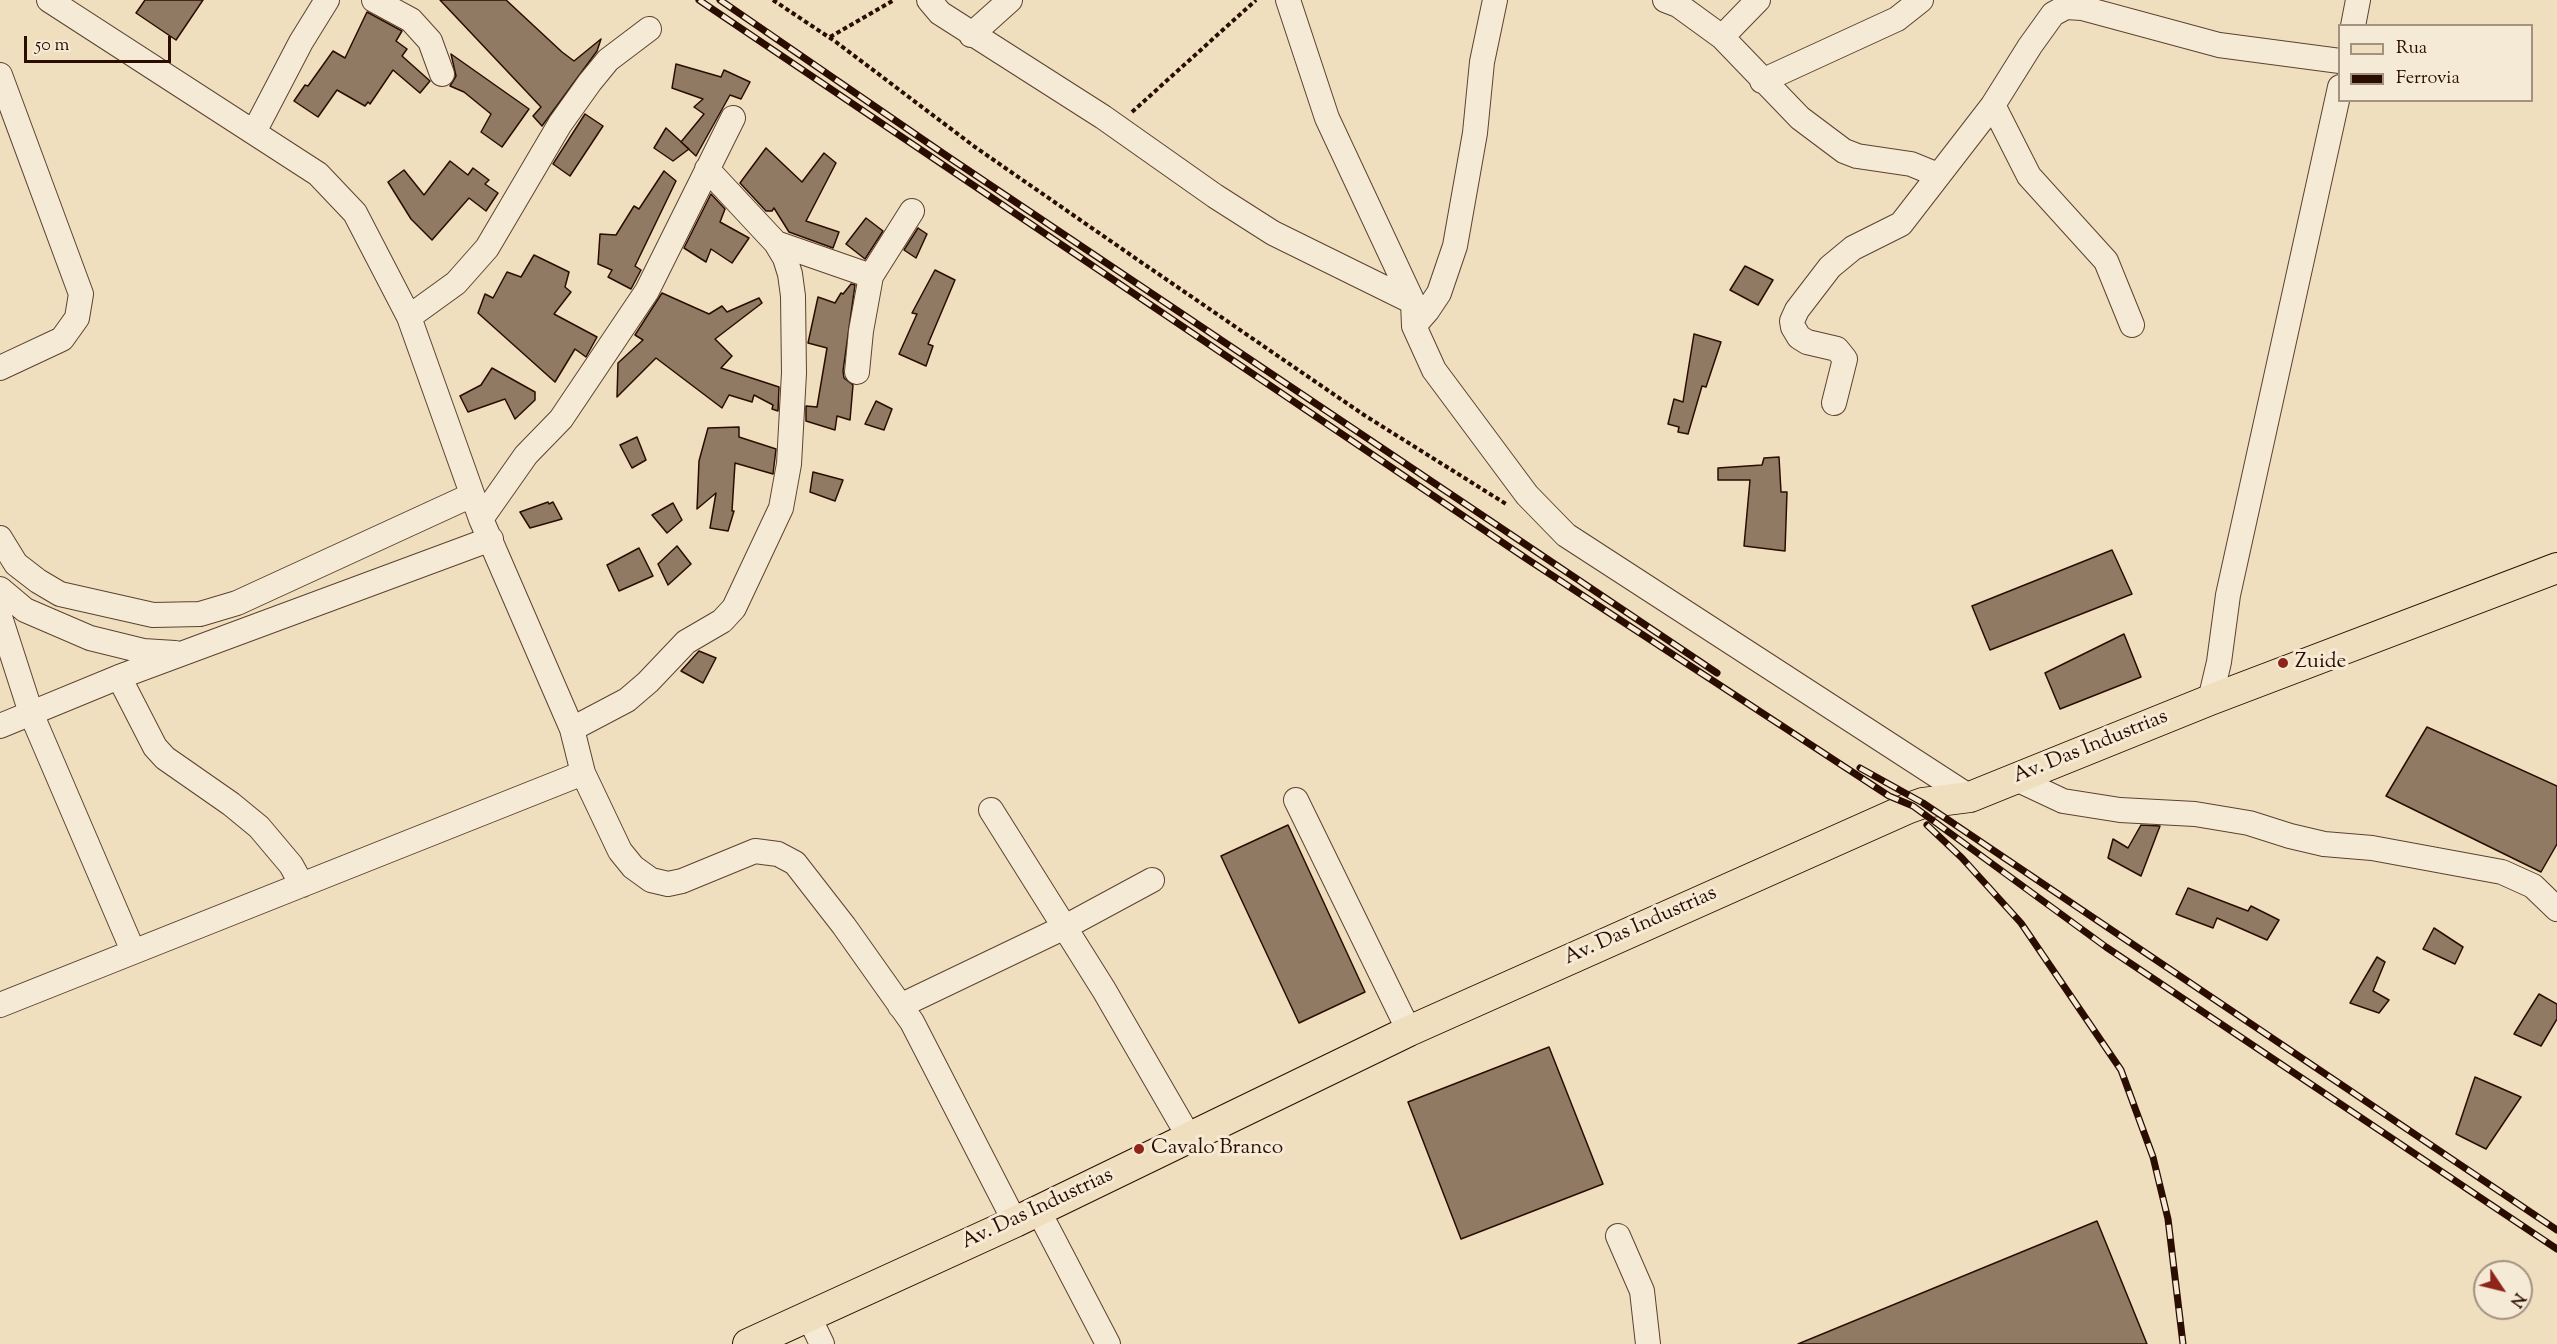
<!DOCTYPE html>
<html>
<head>
<meta charset="utf-8">
<style>
  body { margin:0 }
  #map { position:relative; width:2557px; height:1344px; overflow:hidden; background:#efdfbe; font-family:"Sorts Mill Goudy",serif }
  canvas { display:block }
  .legend { position:absolute; left:2338px; top:24px; width:195px; height:78px; box-sizing:border-box; background:#f5ead5; border:2px solid #a49280; margin:0; padding:8px 10px; list-style:none; font-size:18px; color:#2b0d00 }
  .legend li { display:flex; align-items:center; gap:12px; height:30px }
  .legend b { width:30px; border:2px solid #a49280 }
  .north { position:absolute; left:2473px; top:1260px; width:60px; height:60px; box-sizing:border-box; background:#f5ead5; border:2px solid #a49280; border-radius:50%; rotate:125deg; font-size:16px; font-weight:700; line-height:24px; text-align:center; color:#2b0d00 }
  .north::after { content:''; display:block; margin:auto; width:21px; height:27px; background:#8f2418; clip-path:polygon(50% 0,100% 100%,50% 72%,0 100%) }
  .scale { position:absolute; left:24px; top:36px; width:147px; height:27px; box-sizing:border-box; border:3px solid #2b0d00; border-top:0; padding-left:8px; font-size:18px; line-height:21px; white-space:nowrap; color:#2b0d00; -webkit-text-stroke:4px #f5ead5; paint-order:stroke }
</style>
</head>
<body>
<div id="map">
<canvas width="2557" height="1344"></canvas>
<ul class="legend">
<li><b style="height:8px;background:#efdfbe"></b>Rua</li>
<li><b style="height:8px;background:#2b0d00"></b>Ferrovia</li>
</ul>
<div class="north">N</div>
<div class="scale">50 m</div>
</div>
<script>
const c = document.querySelector('canvas').getContext('2d');
c.lineJoin = 'round';
function fill(path, color) { c.fillStyle = color; c.fill(path, 'evenodd'); }
const shape = rows => new Path2D(rows.map(r => 'M' + r).join(''));
function trace(path, color, width, dash) { c.strokeStyle = color; c.lineWidth = width; c.lineCap = dash ? 'butt' : 'round'; c.setLineDash(dash || []); c.stroke(path); }
function label(font, color, halo, rows, align = 'center') {
  c.font = font + ' "Sorts Mill Goudy",serif'; c.lineWidth = 6; c.setLineDash([]); c.textBaseline = 'middle'; c.strokeStyle = halo; c.fillStyle = color; for (const [text, x, y, turn = 0] of rows) {
    c.save(); c.translate(x, y); c.rotate((+turn || 0) * Math.PI / 180); c.textAlign = isNaN(turn) ? turn : align; if (halo) c.strokeText(text, 0, 0); c.fillText(text, 0, 0); c.restore();
  }
}
const building = shape([
  [145,0,203,0,176,40,136,13,145,0],
  [440,0,506,0,562,52,574,61,601,39,597,51,542,126,533,116,541,107,440,0],
  [367,12,402,31,396,41,407,49,402,56,430,81,420,93,393,70,370,104,368,102,365,106,337,90,318,117,294,101,305,85,308,86,333,51,345,58,367,12],
  [451,54,529,109,502,147,481,132,491,114,464,92,450,86,456,76,451,54],
  [676,64,721,77,724,70,750,82,741,99,730,95,696,156,681,142,704,114,694,107,703,99,672,88,676,64],
  [585,114,603,126,570,176,553,164,585,114],
  [666,128,689,149,673,161,654,148,666,128],
  [766,148,802,182,824,153,836,163,806,221,839,232,833,248,789,232,774,208,772,211,766,211,740,183,766,148],
  [450,161,468,175,473,168,489,180,485,184,498,193,486,211,469,198,432,240,411,219,388,182,404,170,424,195,450,161],
  [664,171,676,181,635,266,641,270,631,289,608,277,612,270,598,264,600,234,616,235,634,206,639,209,664,171],
  [711,194,725,209,720,222,749,238,732,263,711,249,706,262,684,248,711,194],
  [866,218,883,231,865,259,846,244,866,218],
  [918,228,927,234,916,258,904,250,918,228],
  [534,255,569,272,565,287,571,292,554,314,597,337,586,357,575,349,555,382,478,313,485,294,493,298,507,272,521,277,534,255],
  [1745,266,1773,280,1758,305,1730,290,1745,266],
  [935,270,955,280,928,344,933,346,926,366,899,354,917,314,912,313,935,270],
  [851,284,855,285,843,371,844,378,853,385,850,420,837,416,835,430,806,421,806,406,817,407,827,348,808,343,818,297,835,303,841,293,843,294,851,284],
  [662,293,709,314,722,306,727,312,759,298,762,303,715,339,732,356,721,368,779,387,778,411,772,409,773,405,754,395,752,402,729,395,722,408,656,358,617,397,618,363,643,340,635,335,662,293],
  [1694,334,1721,342,1706,387,1702,386,1688,434,1678,432,1679,427,1668,424,1674,399,1683,402,1694,334],
  [492,368,535,392,535,400,515,419,505,399,468,412,460,396,481,385,492,368],
  [876,401,892,409,884,430,865,424,876,401],
  [739,427,739,437,776,449,773,474,735,463,732,511,734,511,728,531,710,528,716,493,697,509,699,461,708,428,739,427],
  [637,437,646,460,632,468,620,445,637,437],
  [1779,457,1781,492,1787,492,1785,551,1744,546,1750,480,1718,480,1718,468,1762,465,1764,458,1779,457],
  [813,472,843,480,835,501,810,492,813,472],
  [548,502,549,504,553,502,562,519,530,528,520,512,548,502],
  [673,503,682,520,667,533,652,515,673,503],
  [677,546,691,564,668,585,658,564,677,546],
  [639,548,653,576,619,591,607,565,639,548],
  [2112,550,2132,594,1990,650,1972,606,2112,550],
  [2124,634,2141,677,2060,709,2045,673,2124,634],
  [699,651,716,658,703,683,681,671,699,651],
  [2427,727,2557,786,2557,844,2541,872,2386,796,2427,727],
  [1288,825,1365,992,1299,1023,1221,856,1288,825],
  [2141,825,2160,826,2141,876,2108,858,2113,839,2128,848,2141,825],
  [2188,888,2248,911,2251,906,2279,920,2267,940,2217,918,2213,928,2176,914,2188,888],
  [2434,928,2463,947,2455,964,2423,949,2434,928],
  [2377,957,2385,962,2373,991,2389,1000,2379,1013,2350,1003,2377,957],
  [2539,994,2557,1004,2557,1019,2541,1046,2514,1034,2539,994],
  [1549,1047,1603,1184,1461,1239,1408,1102,1549,1047],
  [2475,1077,2521,1097,2486,1149,2456,1134,2475,1077],
  [2097,1221,2147,1344,1798,1344,2097,1221]
]);
const path = shape([
  [773,0,836,42,975,147,1138,260,1364,415,1506,504],
  [830,37,894,0],
  [1132,112,1256,0]
]);
const minor = shape([
  [49,0,318,174,355,213,409,317,481,519,572,729,583,773,620,851,633,867,651,880,668,884,682,881,755,851,778,854,795,863,844,926,912,1022,1015,1222],
  [374,0,411,20,430,41,442,74],
  [929,0,940,13,1103,117,1215,196,1273,233,1413,302],
  [1288,0,1327,118,1413,302,1414,326,1434,370,1527,495,1566,535,1970,797],
  [1665,0,1678,5,1722,37,1800,118,1844,151,1857,156,1911,164,1938,175],
  [2353,26,2358,0],
  [971,35,1010,0],
  [1722,37,1758,0],
  [0,75,81,294,77,318,62,339,0,368],
  [1762,81,1897,19,1921,0],
  [1993,105,2029,176,2106,261,2132,325],
  [254,132,301,42,327,0],
  [776,243,871,276],
  [409,317,456,283,487,248,560,124,590,82,608,60,649,29],
  [1414,326,1427,311,1439,293,1455,246,1475,133,1482,62,1495,0],
  [857,372,861,331,871,276,912,211],
  [1834,403,1845,359,1837,349,1807,342,1799,337,1793,327,1792,321,1797,310,1830,267,1853,248,1901,224,1993,105,2030,46,2053,14,2066,7,2082,8,2219,45,2340,61],
  [481,519,526,455,561,419,647,291,733,118],
  [0,538,16,564,38,581,60,594,153,615,200,614,237,603,472,495],
  [0,589,25,610,90,638,143,651,175,653],
  [0,617,31,713,133,951],
  [119,677,155,747,165,758,231,804,259,827,291,865,302,885],
  [2210,700,2219,662,2228,595,2340,87],
  [0,726,119,677,491,539],
  [572,729,627,700,648,682,686,642,722,621,734,608,781,508,789,464,794,373,793,296,790,274,785,258,776,243,707,169],
  [2014,778,2063,801,2120,810,2195,814,2249,823,2290,836,2324,844,2372,848,2502,872,2533,886,2557,909],
  [1296,800,1409,1031],
  [991,810,1104,990,1189,1137],
  [0,1005,583,773],
  [900,1006,1065,927,1152,880],
  [1038,1210,1108,1344],
  [1618,1236,1642,1291,1648,1344],
  [809,1317,822,1344]
]);
const major = shape([
  [748,1344,1015,1222,1409,1031,1909,808,1923,803,1970,797,2210,700,2557,568]
]);
const rail = shape([
  [699,0,1527,559,1889,796,1913,806,2106,947,2557,1249],
  [720,0,944,154,1717,673],
  [1860,768,1923,803,2557,1230],
  [1927,825,1962,858,2021,923,2121,1070,2153,1157,2168,1219,2183,1344]
]);
const markers = [
  [2283,663,6,"#8f2418"],
  [1139,1149,6,"#8f2418"]
];
const poiNames = [
  ["Zuide",2295,663],
  ["Cavalo Branco",1151,1149]
];
const streetNames = [
  ["Av. Das Industrias",2091,748,-22],
  ["Av. Das Industrias",1641,927,-24],
  ["Av. Das Industrias",1038,1210,-25]
];
fill(building, '#917a63');
trace(building, '#2b0d00', 1.5);
trace(minor, '#5c4230', 26);
trace(major, '#2b0d00', 32);
trace(path, '#2b0d00', 4, [4.5, 3]);
trace(minor, '#f5ead5', 24);
trace(major, '#efdfbe', 30);
trace(rail, '#2b0d00', 7);
trace(rail, '#f5ead5', 4.5, [14]);
for (const [x, y, r, color] of markers) { const dot = new Path2D(); dot.arc(x, y, r, 0, 2 * Math.PI); c.fillStyle = color; c.fill(dot); trace(dot, '#f5ead5', 2); }
label('21px', '#2b0d00', '#f5ead5', poiNames, 'left');
label('21px', '#2b0d00', '#f5ead5', streetNames);
</script>
</body>
</html>
